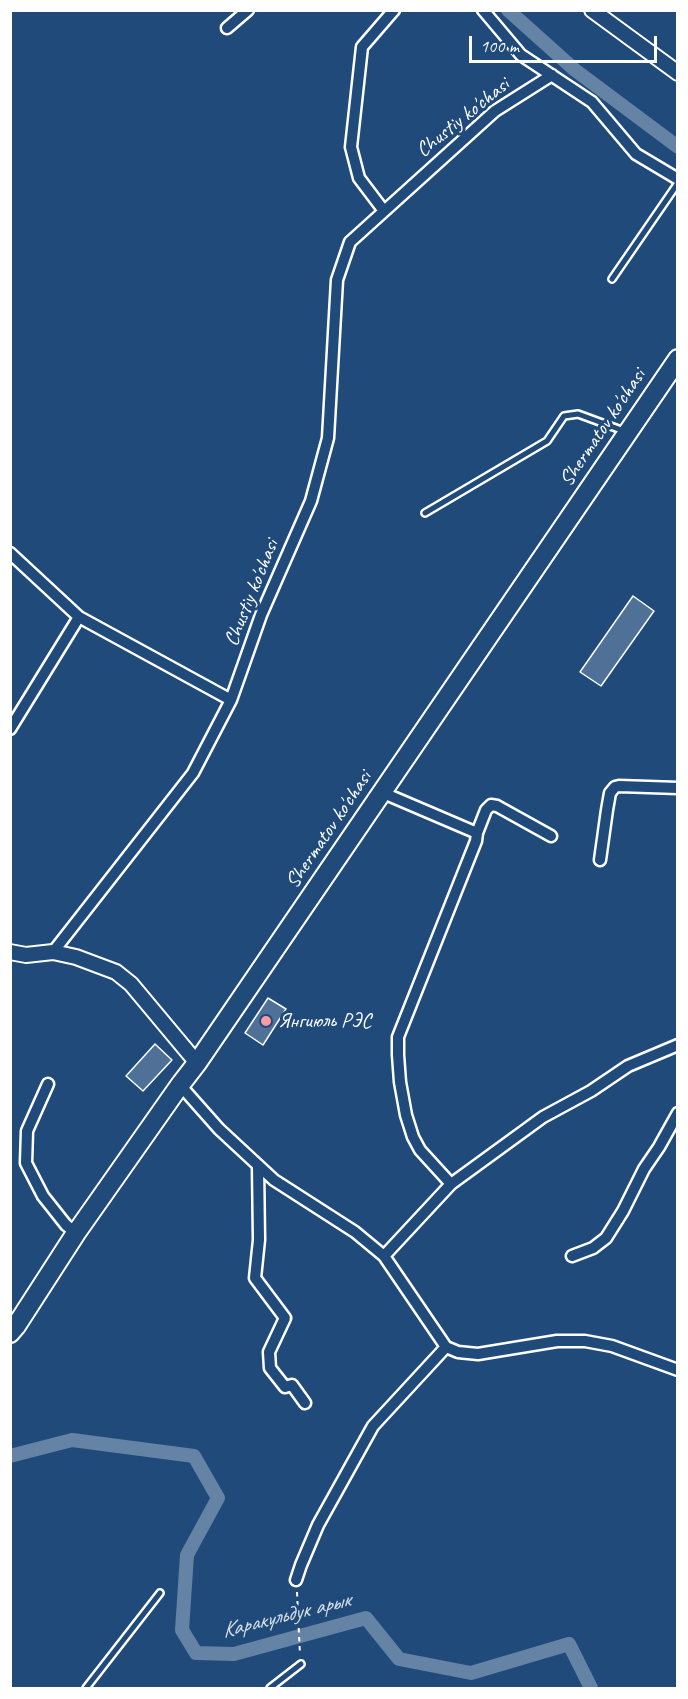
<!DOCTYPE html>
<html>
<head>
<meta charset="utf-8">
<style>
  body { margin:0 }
  #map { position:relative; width:688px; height:1699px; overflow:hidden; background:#1f4a7a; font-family:Caveat,sans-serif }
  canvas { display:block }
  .frame { position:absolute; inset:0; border:12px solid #fff; pointer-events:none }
  .scale { position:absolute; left:469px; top:36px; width:188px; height:27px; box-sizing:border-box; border:3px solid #fff; border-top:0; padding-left:8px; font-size:18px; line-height:21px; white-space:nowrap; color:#fff; -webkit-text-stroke:4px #1f4a7a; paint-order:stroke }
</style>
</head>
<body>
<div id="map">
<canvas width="688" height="1699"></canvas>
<div class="frame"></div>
<div class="scale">100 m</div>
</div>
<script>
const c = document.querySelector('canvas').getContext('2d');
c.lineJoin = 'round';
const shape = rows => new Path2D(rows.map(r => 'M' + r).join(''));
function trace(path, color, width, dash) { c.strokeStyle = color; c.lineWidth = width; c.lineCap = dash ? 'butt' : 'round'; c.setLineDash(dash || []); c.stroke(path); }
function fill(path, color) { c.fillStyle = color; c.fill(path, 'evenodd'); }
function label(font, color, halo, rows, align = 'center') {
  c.font = font + ' Caveat,sans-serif'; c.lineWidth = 6; c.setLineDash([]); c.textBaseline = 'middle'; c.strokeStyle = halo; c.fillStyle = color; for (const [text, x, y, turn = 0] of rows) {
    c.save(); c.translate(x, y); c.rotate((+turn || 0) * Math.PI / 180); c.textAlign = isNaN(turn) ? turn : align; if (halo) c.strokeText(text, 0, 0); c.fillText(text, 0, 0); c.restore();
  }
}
const canal = shape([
  [508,10,575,70,678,147],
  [10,1456,72,1440,194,1456,218,1498,187,1555,182,1630,196,1653,234,1654,366,1618,399,1659,471,1673,569,1644,591,1688]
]);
const building = shape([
  [633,596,654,611,601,686,580,672,633,596],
  [268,998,286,1009,263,1045,245,1033,268,998],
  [155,1044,172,1060,143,1091,126,1076,155,1044]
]);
const path = shape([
  [297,1592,300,1655]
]);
const service = shape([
  [612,279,678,183],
  [425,513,547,441,564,416,578,414,624,431],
  [86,1688,160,1593],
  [270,1688,301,1664]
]);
const minor = shape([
  [483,10,521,55,592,102,636,154,678,179],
  [227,28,248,10],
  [384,211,359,178,351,147,362,47,394,10],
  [10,553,79,617,231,700],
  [10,729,79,617],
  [381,792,477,833],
  [600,860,607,810,610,793,615,787,619,786,678,788],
  [53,952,193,773,231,700,261,615,311,501,328,438,337,280,350,242,495,111,552,75],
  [48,1084,27,1131,26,1163,43,1196,66,1225,76,1233],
  [180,1085,219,1129,274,1180,355,1232,384,1256,446,1347,458,1352,478,1354,557,1341,585,1341,612,1346,678,1370],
  [258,1165,259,1240,255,1278,285,1318,269,1352,270,1368,285,1387,292,1385,305,1403],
  [451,1184,420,1150,413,1137,406,1115,400,1082,398,1055,398,1037,476,841,477,833,486,810,491,805,497,806,551,836],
  [384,1256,451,1184,543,1117,591,1091,628,1066,678,1045],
  [572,1256,593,1248,606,1238,623,1211,644,1169,659,1147,678,1113],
  [296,1580,301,1565,318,1525,373,1426,446,1347]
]);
const tertiary = shape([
  [592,10,678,73],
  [10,952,26,955,53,952,76,957,116,972,131,984,197,1063]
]);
const primary = shape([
  [10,1333,16,1326,76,1233,180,1085,197,1063,678,359]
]);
const markers = [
  [266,1021,6,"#ff9aa2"]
];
const streetNames = [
  ["Chustiy ko'chasi",463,118,-39],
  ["Shermatov ko'chasi",603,428,-56],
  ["Chustiy ko'chasi",252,593,-68],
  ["Shermatov ko'chasi",329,830,-56]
];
const poiNames = [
  ["Янгиюль РЭС",278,1021]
];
const waterNames = [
  ["Каракульдук арык",286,1616,-14]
];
trace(canal, '#6583a4', 14);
fill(building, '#507197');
trace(building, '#fff', 1.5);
trace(service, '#fff', 10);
trace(minor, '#fff', 15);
trace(tertiary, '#fff', 18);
trace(primary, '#fff', 22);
trace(path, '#fff', 2, [4.5, 4.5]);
trace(service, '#1f4a7a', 5);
trace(minor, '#1f4a7a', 10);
trace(tertiary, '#1f4a7a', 14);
trace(primary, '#1f4a7a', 18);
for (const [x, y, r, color] of markers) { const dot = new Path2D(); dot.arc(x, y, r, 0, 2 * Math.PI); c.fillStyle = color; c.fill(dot); trace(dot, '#1f4a7a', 2); }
label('21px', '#fff', '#1f4a7a', streetNames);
label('21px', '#fff', '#1f4a7a', poiNames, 'left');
label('italic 22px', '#d8e0e8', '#1f4a7a', waterNames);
</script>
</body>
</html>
